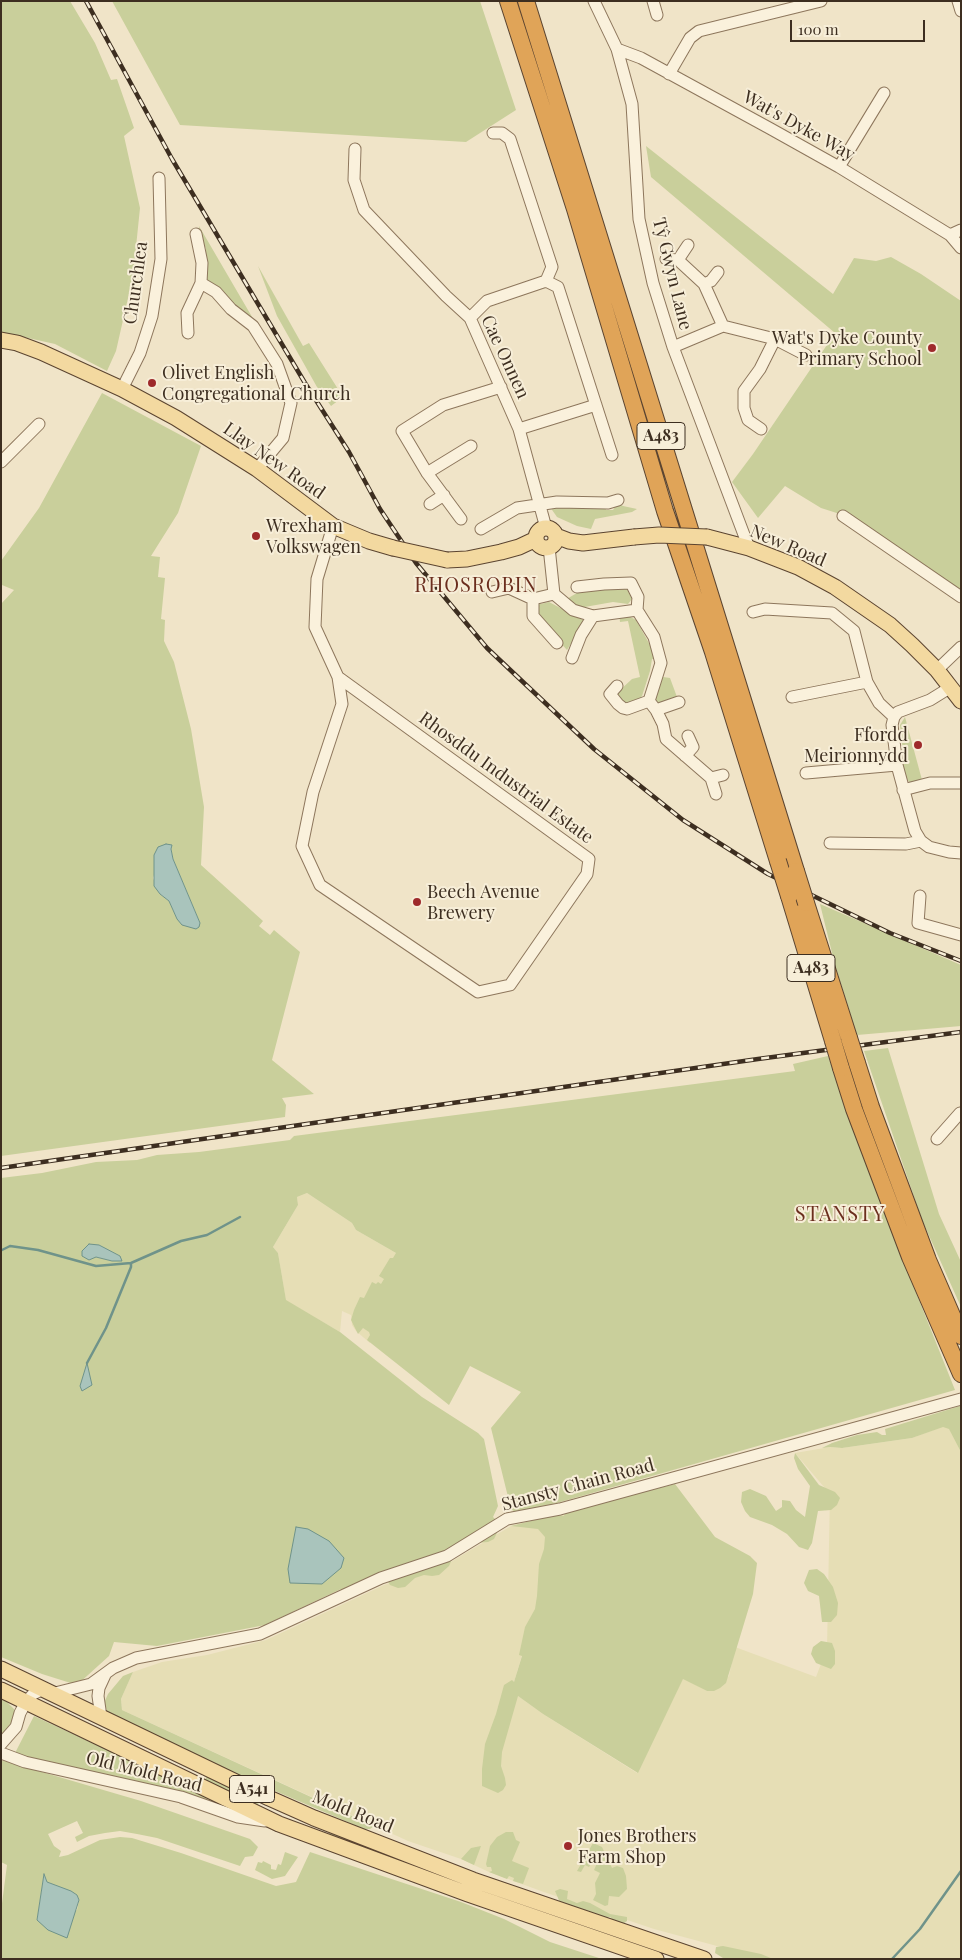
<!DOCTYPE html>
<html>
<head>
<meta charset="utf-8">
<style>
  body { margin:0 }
  #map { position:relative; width:962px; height:1960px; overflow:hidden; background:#f0e4c8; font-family:"Playfair Display",serif }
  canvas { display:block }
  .frame { position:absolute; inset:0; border:2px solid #3d2e20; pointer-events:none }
  .scale { position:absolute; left:790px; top:20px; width:135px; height:22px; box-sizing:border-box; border:2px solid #3d2e20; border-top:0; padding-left:6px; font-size:15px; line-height:18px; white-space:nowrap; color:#3d2e20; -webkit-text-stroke:4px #f7eed8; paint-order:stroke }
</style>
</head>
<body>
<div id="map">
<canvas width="962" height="1960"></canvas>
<div class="frame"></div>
<div class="scale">100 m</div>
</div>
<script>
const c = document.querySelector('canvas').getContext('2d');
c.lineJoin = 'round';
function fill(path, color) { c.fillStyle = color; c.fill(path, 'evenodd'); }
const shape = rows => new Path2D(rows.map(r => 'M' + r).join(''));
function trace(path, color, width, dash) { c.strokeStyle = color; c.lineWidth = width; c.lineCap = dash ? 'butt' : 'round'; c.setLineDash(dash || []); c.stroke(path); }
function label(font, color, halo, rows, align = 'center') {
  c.font = font + ' "Playfair Display",serif'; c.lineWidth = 4; c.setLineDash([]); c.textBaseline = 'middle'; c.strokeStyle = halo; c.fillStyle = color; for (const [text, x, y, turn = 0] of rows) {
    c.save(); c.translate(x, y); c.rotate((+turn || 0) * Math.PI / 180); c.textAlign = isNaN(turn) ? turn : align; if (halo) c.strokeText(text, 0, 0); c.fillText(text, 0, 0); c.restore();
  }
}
const farmland = shape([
  [307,1193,352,1223,356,1230,415,1264,370,1343,356,1331,352,1325,351,1315,342,1311,340,1332,286,1301,278,1253,273,1247,298,1205,297,1197],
  [949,1424,961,1448,961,1959,765,1959,654,1929,541,1891,489,1872,461,1859,408,1841,122,1710,121,1699,133,1672,162,1662,207,1655,266,1640,384,1585,449,1563,511,1526,565,1512,514,1682,518,1696,543,1714,637,1773,683,1678,707,1691,729,1676,735,1647,816,1677,827,1648,830,1494,795,1453,830,1447,842,1448,912,1438]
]);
const green = shape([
  [1,1,70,1,95,43,111,80,117,79,134,128,124,136,140,208,133,276,116,351,107,371,55,344,1,332],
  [112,1,480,1,516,110,466,142,180,125],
  [646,146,833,294,854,258,876,261,891,257,921,274,961,301,961,595,843,515,821,508,785,486,758,518,732,482,753,454,835,333,651,177],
  [199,226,262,334,206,280,206,249,200,235],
  [258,266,303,346,309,343,343,397,331,406,317,387,277,316],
  [102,393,201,446,178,513,151,556,160,557,158,577,165,578,161,619,165,620,164,641,174,662,191,729,204,807,201,865,263,921,259,926,270,935,274,930,300,952,272,1060,314,1094,282,1098,286,1105,285,1117,1,1156,1,604,14,590,2,585,1,561,39,508],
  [172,845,171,849,173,859,200,923,177,919,169,901,160,894,153,878,155,872],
  [618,503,623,506,637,509,632,512,595,519,591,529,577,526,557,517,550,507,605,506,606,510,613,510],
  [627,586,632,595,632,599,628,604,613,602,579,608,565,600,582,590],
  [549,602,585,621,567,650,538,618,538,603,541,604],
  [619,614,625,614,636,620,650,645,654,659,652,659,650,671,642,696,637,702,624,704,618,696,618,692,632,679,640,677,628,621,620,622],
  [663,677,670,678,677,697,657,704,654,700],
  [905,717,922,780,911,784,906,778,903,767,903,751,900,725],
  [820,904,961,965,961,1026,857,1035,835,965],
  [888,1048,939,1214,961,1262,961,1307,922,1220,864,1051],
  [828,1056,889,1225,955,1390,518,1514,511,1509,491,1428,521,1392,470,1366,449,1405,367,1340,370,1335,369,1332,363,1328,358,1334,351,1320,354,1310,360,1297,364,1298,372,1282,376,1284,378,1282,381,1284,384,1279,379,1276,390,1258,393,1258,396,1253,356,1230,352,1223,307,1193,297,1197,298,1205,273,1247,278,1253,286,1300,340,1332,422,1397,478,1433,484,1439,498,1506,493,1517,497,1521,498,1531,494,1539,488,1542,475,1543,469,1549,454,1555,449,1566,439,1575,432,1576,424,1575,415,1578,405,1587,398,1588,390,1585,383,1574,340,1592,341,1589,265,1625,157,1646,114,1642,109,1656,77,1685,42,1674,1,1657,1,1178,42,1173,96,1162,137,1160,157,1155,199,1152,290,1140,294,1136,795,1071,793,1064],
  [99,1245,109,1251,120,1256,112,1261,96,1257],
  [960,1406,961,1452,949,1429,943,1427,912,1438,842,1448,830,1447,822,1448,832,1443,857,1435,877,1432,882,1435,886,1435,885,1429],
  [795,1453,819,1485,835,1492,840,1498,837,1505,831,1510,818,1511,812,1543,808,1550,799,1547,787,1534,772,1525,750,1517,745,1511,741,1502,742,1492,750,1489,766,1496,776,1511,782,1507,782,1500,790,1501,796,1510,805,1517,810,1486,798,1469,794,1458],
  [675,1484,715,1537,750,1556,757,1563,753,1594,726,1683,720,1688,714,1691,707,1691,683,1679,638,1773,543,1714,518,1696,502,1752,501,1766,505,1778,506,1785,503,1790,498,1793,482,1786,482,1769,485,1744,496,1714,504,1685,512,1680,514,1682,522,1656,519,1655,525,1627,535,1609,537,1596,539,1564,544,1549,545,1537,538,1529,511,1526,555,1515,564,1516,565,1512],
  [817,1569,824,1574,833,1587,838,1603,837,1615,831,1622,822,1622,819,1596,808,1591,804,1583,809,1570],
  [821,1641,832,1643,835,1651,835,1664,831,1669,816,1663,811,1654,813,1647],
  [133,1672,121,1699,122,1710,374,1826,370,1829,364,1829,219,1767,115,1719,107,1711,104,1703,108,1694,123,1676],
  [1,1699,7,1702,14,1709,16,1717,1,1741],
  [34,1716,220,1802,219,1806,14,1755],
  [1,1760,141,1801,250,1839,258,1847,253,1856,245,1857,240,1866,157,1838,137,1834,120,1831,105,1833,89,1836,77,1842,75,1837,83,1833,77,1821,48,1834,54,1846,61,1851,59,1857,68,1855,100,1840,120,1837,132,1838,181,1853,276,1886,296,1882,310,1852,461,1902,504,1919,550,1942,602,1959,1,1959,1,1911,7,1865,1,1862],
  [44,1874,47,1882,77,1895,79,1900,77,1910,37,1920],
  [207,1776,260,1800,257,1806,204,1782],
  [330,1831,450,1878,457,1886,328,1838],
  [506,1832,513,1832,516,1840,520,1842,512,1861,529,1868,523,1884,513,1881,514,1878,509,1876,507,1879,489,1872,492,1871,491,1867,487,1867,486,1864,490,1846,497,1837],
  [593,1843,602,1847,612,1868,617,1866,623,1868,626,1876,627,1889,619,1897,609,1896,608,1905,605,1906,593,1900,596,1894,595,1883,600,1873,594,1870,598,1861,593,1860,589,1867,585,1865,581,1872,577,1871],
  [481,1846,474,1865,461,1859,471,1848],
  [285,1852,298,1857,285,1876,272,1879,255,1870,258,1862,262,1863,263,1861,271,1865,271,1869,276,1870,278,1864,281,1865],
  [560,1889,568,1891,567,1899,577,1903,583,1901,590,1903,610,1914,627,1917,627,1921,623,1924,617,1924,610,1917,598,1919,561,1905,555,1891],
  [723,1946,761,1954,773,1959,723,1958,715,1953,716,1947]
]);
const water = shape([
  [166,844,172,845,171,849,173,859,200,923,199,927,196,929,182,925,177,919,169,901,160,894,154,886,154,855,158,847,166,844],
  [89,1244,99,1245,120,1256,122,1261,112,1261,96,1257,89,1260,82,1256,82,1251,89,1244],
  [87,1363,92,1385,82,1391,80,1386,87,1363],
  [296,1527,308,1529,329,1541,344,1558,341,1568,322,1584,290,1583,288,1569,296,1527],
  [44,1874,47,1882,71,1891,77,1895,79,1900,67,1938,48,1930,37,1920,44,1874]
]);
const stream = shape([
  [2,1250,10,1246,38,1250,96,1266,131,1263,181,1241,207,1235,240,1217],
  [87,1363,106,1328,131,1267,131,1263],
  [892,1959,920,1929,961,1871]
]);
const minor = shape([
  [594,1,617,49,632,104,639,219,653,283,673,347,749,548],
  [653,1,657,15],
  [958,1,961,11],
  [617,49,641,58,771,129,839,167,950,235,961,230],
  [669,74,690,38,699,31,821,1],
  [493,133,502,133,510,139,552,267,546,281],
  [355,149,354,180,364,210,446,296,470,318,519,429,546,528],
  [839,167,884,93],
  [196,234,202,263,201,283,216,292,231,309,253,326,277,364,291,403,283,438,257,469],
  [950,235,961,248],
  [666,259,678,260,704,284,723,326],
  [678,260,688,245],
  [704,284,711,281,718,272],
  [470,318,487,301,546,281,558,287,612,455],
  [188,333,187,313,201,283],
  [673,347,723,326,775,339,806,355],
  [122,389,140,353,152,316,161,259,159,178],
  [519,429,596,405],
  [761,429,748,420,744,408,744,391,760,369,775,339],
  [1,462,39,424],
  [427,473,471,446],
  [430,504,444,495],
  [843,516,961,597],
  [461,519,427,473,402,431,443,405,501,387],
  [333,526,317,579,315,627,338,677,589,859,587,874,510,985,478,992,320,885,302,846,313,792,342,704,338,677],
  [481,529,517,508,557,502,608,503,618,500],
  [549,547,554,594,573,610,593,616,637,610,654,637,661,663,649,701,656,710,663,724,666,739,711,778,723,775],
  [577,587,604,584,631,583,638,597,637,610],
  [492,592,509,588,533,599,554,594],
  [533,599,533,616,557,643],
  [753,612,765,609,832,613,854,631,867,682,879,703,894,717,898,712,930,700,951,687],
  [572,658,581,635,593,616],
  [937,670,961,647],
  [617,686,610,694,618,704,623,708,627,709,649,701],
  [792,697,867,682],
  [656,710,679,702],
  [894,717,892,725,897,765,915,831,921,841,929,847,949,852,961,853],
  [685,756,693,747,688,736],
  [806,773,897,765],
  [711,778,716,794],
  [903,790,930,783,961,783],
  [830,843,906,844,921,841],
  [920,896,918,923,961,935],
  [937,1139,960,1113],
  [51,1694,91,1684,113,1668,136,1658,260,1634,381,1578,447,1556,507,1519,560,1509,961,1399],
  [101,1717,98,1696,99,1688,105,1675],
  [1,1744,16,1727,20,1713,26,1702,33,1694,41,1690],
  [1,1753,25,1762,181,1797,238,1817,265,1821]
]);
const major = shape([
  [1,340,17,343,41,352,122,389,176,418,257,469,333,526,369,541,393,548],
  '536 538a10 10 0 1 1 20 0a10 10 0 1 1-20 0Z',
  [556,536,569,541,583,543,634,537],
  [707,537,749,548,798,567,835,587,890,625,912,645,937,670,961,701],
  [447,560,467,559,501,552,519,547,536,539],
  [1,1669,269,1798,314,1818,473,1880,704,1959],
  [1,1690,279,1824,468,1894,656,1959]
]);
const highway = shape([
  [508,1,575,209,665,511,713,652,778,861],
  [526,1,796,871],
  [789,896,833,1041],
  [806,903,849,1038],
  [857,1063,871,1107,928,1260,961,1336],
  [841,1068,854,1109,910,1257,961,1374]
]);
const rail = shape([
  [86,1,172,159,305,383,349,452,380,509,416,563,487,648,594,749,683,820,768,874,890,933,961,961],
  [1,1168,758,1059,961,1032]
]);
const majorBridge = shape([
  [634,537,659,535,707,537],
  [393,548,447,560]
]);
const highwayBridge = shape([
  [778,861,789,896],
  [796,871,806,903],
  [849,1038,857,1063],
  [833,1041,841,1068]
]);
const markers = [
  [932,348,5,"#9e2a2b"],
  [152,383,5,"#9e2a2b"],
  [256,536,5,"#9e2a2b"],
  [918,745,5,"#9e2a2b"],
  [417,902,5,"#9e2a2b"],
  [568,1846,5,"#9e2a2b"]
];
const shields = [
  [661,436,48],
  [811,968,48],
  [252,1789,45]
];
const shieldNames = [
  ["A483",661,436],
  ["A483",811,968],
  ["A541",252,1789]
];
const streetNames = [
  ["Wat's Dyke Way",799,126,29],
  ["Tŷ Gwyn Lane",672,274,76],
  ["Churchlea",136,283,-82],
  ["Cae Onnen",505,357,65],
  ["Llay New Road",274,461,35],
  ["New Road",788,546,23],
  ["Rhosddu Industrial Estate",506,778,36],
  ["Stansty Chain Road",578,1485,-15],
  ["Old Mold Road",144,1772,14],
  ["Mold Road",353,1812,22]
];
const poiNames = [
  ["Wat's Dyke County",922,338,"right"],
  ["Primary School",922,359,"right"],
  ["Olivet English",162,373],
  ["Congregational Church",162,394],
  ["Wrexham",266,526],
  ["Volkswagen",266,547],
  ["Ffordd",908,735,"right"],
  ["Meirionnydd",908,756,"right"],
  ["Beech Avenue",427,892],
  ["Brewery",427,913],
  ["Jones Brothers",578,1836],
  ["Farm Shop",578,1857]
];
const quarterNames = [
  ["RHOSROBIN",476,586],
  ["STANSTY",840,1215]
];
fill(farmland, '#e6deb5');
fill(green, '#c9cf9b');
fill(water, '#a9c4bc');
trace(water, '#6f938a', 1);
trace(stream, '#6f938a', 2.5);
trace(minor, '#8d765c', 13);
trace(major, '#5b4430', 17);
trace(highway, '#5b4430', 18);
trace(minor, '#faf1dc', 11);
trace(major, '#f3d9a0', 15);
trace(highway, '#e0a458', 16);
trace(rail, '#3d2e20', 4.5);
trace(rail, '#f7eed8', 2.5, [8]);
trace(majorBridge, '#5b4430', 17, []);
trace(highwayBridge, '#5b4430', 18, []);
trace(majorBridge, '#f3d9a0', 15);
trace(highwayBridge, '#e0a458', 16);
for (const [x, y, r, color] of markers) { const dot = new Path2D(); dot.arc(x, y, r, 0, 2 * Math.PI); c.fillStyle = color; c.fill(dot); trace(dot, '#f7eed8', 2); }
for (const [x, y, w] of shields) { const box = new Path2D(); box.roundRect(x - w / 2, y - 13.5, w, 27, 4); c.fillStyle = '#f7eed8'; c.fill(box); trace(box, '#3d2e20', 1); }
label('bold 16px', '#3d2e20', null, shieldNames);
label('18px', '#3d2e20', '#f7eed8', streetNames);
label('18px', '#3d2e20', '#f7eed8', poiNames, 'left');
c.letterSpacing = '1px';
label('20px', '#6b2e1e', '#f7eed8', quarterNames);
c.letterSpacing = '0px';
</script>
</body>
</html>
